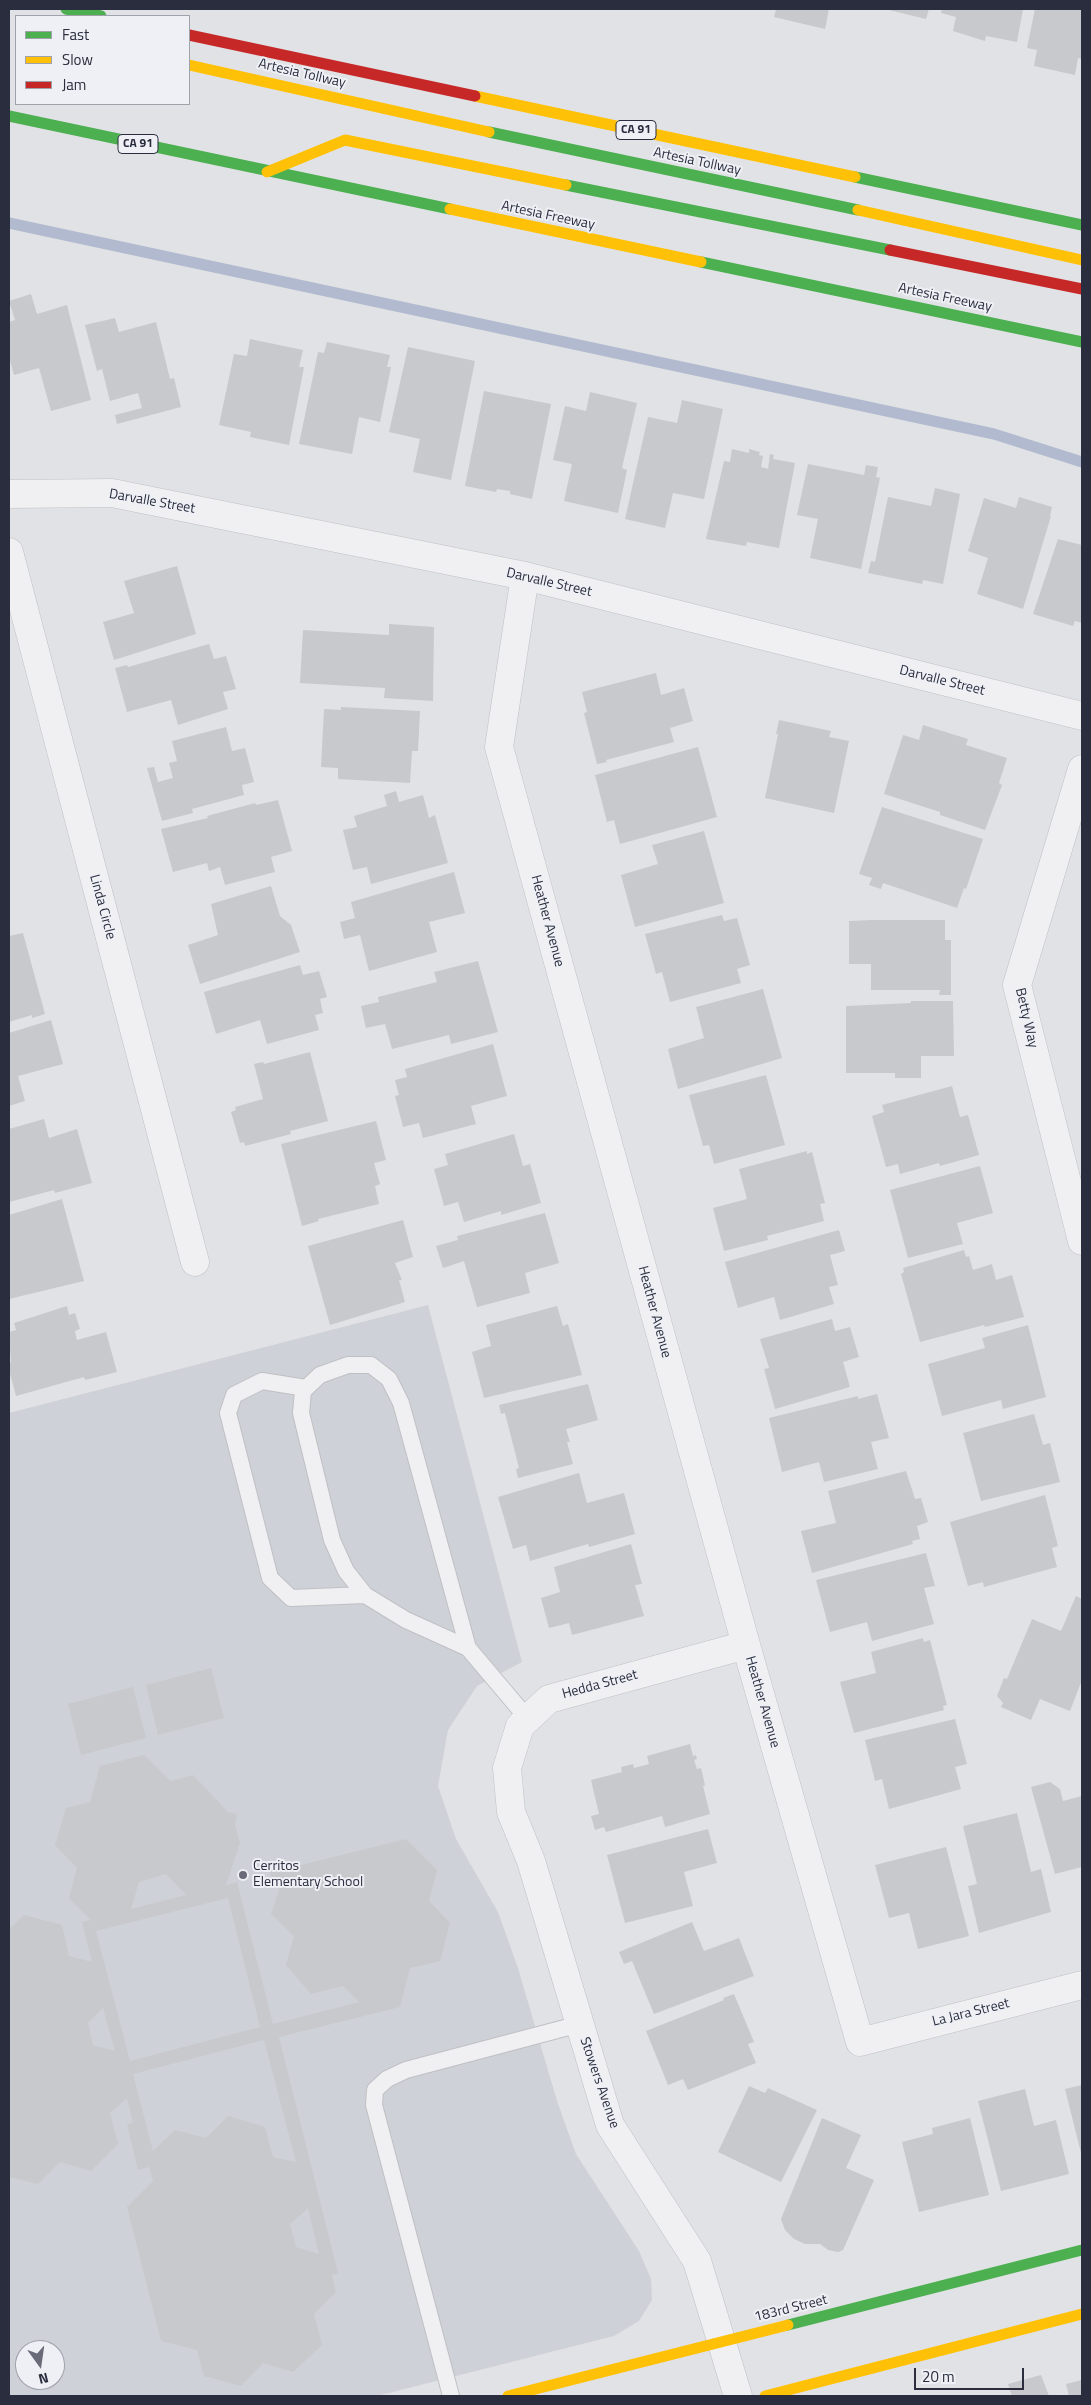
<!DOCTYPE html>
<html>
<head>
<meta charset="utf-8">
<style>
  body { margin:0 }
  #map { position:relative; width:1091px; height:2405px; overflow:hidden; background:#e1e2e5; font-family:"Titillium Web",sans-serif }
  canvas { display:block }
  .frame { position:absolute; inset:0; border:10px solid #292d3d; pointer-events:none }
  .legend { position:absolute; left:15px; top:15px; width:175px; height:90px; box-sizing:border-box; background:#eef0f5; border:1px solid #9fa2ab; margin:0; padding:6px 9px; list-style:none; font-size:15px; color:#292d3d }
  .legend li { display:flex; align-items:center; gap:10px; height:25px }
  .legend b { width:25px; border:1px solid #9fa2ab }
  .north { position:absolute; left:15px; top:2340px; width:50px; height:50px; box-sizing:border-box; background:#eef0f5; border:1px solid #9fa2ab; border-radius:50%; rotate:166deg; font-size:14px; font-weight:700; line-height:20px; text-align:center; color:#292d3d }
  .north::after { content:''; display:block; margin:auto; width:18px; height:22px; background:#696c78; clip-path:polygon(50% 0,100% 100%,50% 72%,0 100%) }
  .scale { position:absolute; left:914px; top:2368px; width:110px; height:22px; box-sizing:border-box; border:2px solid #292d3d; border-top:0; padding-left:6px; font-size:15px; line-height:18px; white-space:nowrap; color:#292d3d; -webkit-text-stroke:4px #eef0f5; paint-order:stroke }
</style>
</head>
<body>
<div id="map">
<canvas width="1091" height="2405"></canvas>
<div class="frame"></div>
<ul class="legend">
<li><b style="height:6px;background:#4caf50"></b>Fast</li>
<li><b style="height:6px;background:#ffc107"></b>Slow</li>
<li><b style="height:6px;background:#c62828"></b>Jam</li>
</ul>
<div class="north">N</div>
<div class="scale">20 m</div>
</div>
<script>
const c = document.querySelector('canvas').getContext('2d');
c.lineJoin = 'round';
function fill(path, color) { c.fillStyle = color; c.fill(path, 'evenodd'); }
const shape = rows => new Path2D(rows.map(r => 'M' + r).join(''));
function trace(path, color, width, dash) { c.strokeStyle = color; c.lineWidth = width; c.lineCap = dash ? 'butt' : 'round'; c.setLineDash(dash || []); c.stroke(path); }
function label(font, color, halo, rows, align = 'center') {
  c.font = font + ' "Titillium Web",sans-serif'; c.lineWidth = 4; c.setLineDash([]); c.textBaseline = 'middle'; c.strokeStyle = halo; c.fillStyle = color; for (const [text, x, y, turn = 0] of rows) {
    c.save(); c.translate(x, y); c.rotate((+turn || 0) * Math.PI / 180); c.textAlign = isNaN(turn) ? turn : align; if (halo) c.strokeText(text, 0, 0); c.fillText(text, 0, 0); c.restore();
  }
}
const built = shape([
  [428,1305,522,1662,477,1686,448,1730,438,1786,456,1839,498,1912,518,1968,557,2101,576,2154,639,2251,651,2279,652,2300,639,2321,614,2336,377,2396,9,2396,9,1413],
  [25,2350,55,2350,55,2380,25,2380]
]);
const stream = shape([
  [9,223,994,434,1082,462]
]);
const building = shape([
  [776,9,829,9,825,29,774,17],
  [885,9,929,9,926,19],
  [942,9,1023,9,1017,42,986,36,985,41,953,31,956,17,941,13],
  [1035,9,1082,9,1082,59,1078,58,1075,75,1034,66,1037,50,1027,48],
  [31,294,37,314,67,305,91,400,51,411,39,368,14,375,9,357,9,322,15,320,9,301],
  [115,318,119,332,156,322,170,379,174,378,181,407,117,424,115,415,142,408,138,393,110,401,102,369,97,371,85,325],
  [250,339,303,350,299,367,304,367,289,445,250,437,251,432,219,425,234,354,247,356],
  [327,342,390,355,387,367,391,367,380,422,359,417,352,454,299,444,318,352,324,353],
  [408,347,475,361,451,480,413,472,420,439,389,432],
  [484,391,551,404,532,499,510,494,510,491,497,489,496,492,465,486],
  [590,392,637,403,622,468,627,470,618,513,564,501,572,464,553,460,565,406,586,411],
  [682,400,723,409,704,499,673,493,665,528,625,519,648,417,677,423],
  [732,449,749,453,749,449,760,452,759,455,763,456,761,467,768,469,770,454,774,455,773,459,795,463,779,548,747,542,746,546,706,539,724,461,730,462],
  [808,464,864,475,866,465,878,467,876,477,880,478,861,569,810,558,818,519,797,515],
  [935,488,960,494,943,584,923,580,922,584,868,573,871,561,875,562,888,497,931,506],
  [1019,497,1052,507,1050,516,1051,516,1023,609,977,594,988,558,968,551,984,498,1016,508],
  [1058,539,1082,545,1082,623,1075,621,1073,626,1033,614],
  [177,566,196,634,114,660,103,622,134,613,124,581],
  [389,624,434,627,433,701,384,698,385,688,300,683,303,630,389,635],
  [209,644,214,659,226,656,236,689,223,692,228,709,178,725,171,700,127,712,115,668,127,665,128,667],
  [656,673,661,695,684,688,693,721,670,728,674,742,606,760,607,762,597,764,584,713,587,712,582,692],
  [341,707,420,711,418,751,412,751,410,783,338,779,338,768,321,767,324,709,341,710],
  [779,720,831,731,829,737,849,741,834,813,765,798,778,734,776,734],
  [923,725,968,739,966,745,1007,758,999,783,1002,785,985,830,940,815,940,812,884,794,903,735,919,740],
  [226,727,232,751,245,748,254,782,242,785,244,795,192,809,193,813,162,821,147,768,154,767,158,782,173,778,169,763,177,761,172,741],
  [698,747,717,817,620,844,614,820,607,822,595,775],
  [396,791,399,802,423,795,429,818,435,815,448,863,371,884,367,867,353,870,343,830,357,827,354,816,387,806,384,795],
  [278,800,292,851,271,857,275,872,225,885,220,867,209,871,207,863,173,872,161,829,208,818,207,816,255,803,256,805],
  [882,807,983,839,966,889,964,888,957,908,883,883,881,889,869,885,872,878,859,874],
  [704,831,724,903,635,927,621,875,658,864,652,845],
  [454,872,465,913,429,922,437,952,369,971,360,935,344,939,340,922,355,918,351,902],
  [271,886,280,916,291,925,300,952,200,984,188,945,218,935,211,904],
  [722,915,724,921,737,918,750,965,737,969,741,983,670,1002,662,972,656,974,645,934],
  [872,920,945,920,945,940,951,940,951,995,939,995,940,990,871,990,871,964,849,964,849,921],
  [23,933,45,1014,32,1018,32,1015,9,1022,9,936],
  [478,961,498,1032,451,1044,449,1035,392,1049,385,1024,366,1028,361,1006,379,1002,378,997,437,982,434,972],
  [300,965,303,975,319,971,327,997,320,999,323,1013,315,1015,319,1030,267,1044,260,1020,216,1034,204,992],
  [763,989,782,1058,678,1089,668,1049,704,1038,696,1007],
  [911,1001,953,1001,954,1056,921,1056,921,1078,895,1078,895,1073,846,1073,846,1006,911,1003],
  [51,1020,63,1064,18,1076,25,1101,9,1106,9,1033],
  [493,1044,507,1096,471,1106,476,1124,423,1138,419,1123,403,1127,395,1096,399,1095,395,1080,407,1077,405,1069],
  [310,1052,328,1121,290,1131,291,1134,245,1146,244,1142,240,1143,231,1112,236,1110,235,1107,263,1099,254,1064,263,1062,264,1064],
  [766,1075,785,1145,714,1164,709,1145,703,1146,689,1095],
  [952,1086,960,1117,968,1115,979,1155,940,1166,939,1163,900,1174,898,1164,886,1167,872,1116,884,1112,882,1105],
  [44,1119,49,1138,77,1129,92,1183,55,1193,54,1190,9,1202,9,1129],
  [376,1121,386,1160,374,1163,380,1184,375,1186,379,1204,318,1219,319,1221,302,1226,281,1144],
  [514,1134,523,1166,530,1164,541,1203,501,1215,501,1211,464,1222,458,1202,444,1206,434,1169,448,1165,445,1154],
  [807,1151,807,1154,812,1152,825,1203,820,1204,824,1221,767,1236,768,1240,724,1251,713,1208,747,1199,739,1169],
  [980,1166,993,1213,957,1223,963,1244,908,1258,890,1190],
  [62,1199,84,1281,9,1299,9,1215],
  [545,1213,559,1263,525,1273,530,1293,477,1307,464,1261,443,1268,436,1246,458,1240,457,1236],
  [403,1220,413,1257,395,1263,402,1280,399,1280,405,1302,330,1325,308,1246],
  [839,1230,845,1251,830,1255,838,1285,829,1287,834,1304,780,1320,774,1297,738,1308,725,1262],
  [964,1250,966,1257,969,1256,973,1270,992,1264,996,1280,1012,1275,1024,1317,985,1327,984,1325,920,1342,901,1274,904,1272,903,1268],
  [67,1306,69,1315,75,1313,80,1329,75,1331,77,1340,106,1332,117,1372,85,1380,84,1377,16,1396,9,1370,9,1363,11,1362,9,1332,16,1330,14,1323],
  [557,1306,563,1326,568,1324,582,1375,484,1398,472,1352,491,1346,486,1325],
  [832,1319,835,1331,850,1327,859,1357,843,1362,850,1387,775,1409,764,1369,769,1368,760,1339],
  [1028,1325,1046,1397,1003,1409,1001,1400,942,1416,928,1364,985,1348,982,1338],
  [588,1384,598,1420,566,1429,570,1442,567,1442,573,1464,518,1478,516,1469,519,1468,505,1413,501,1414,499,1405],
  [877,1394,889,1438,871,1442,878,1469,824,1482,819,1462,782,1472,769,1418,858,1396,858,1399],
  [1034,1414,1043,1445,1050,1443,1060,1482,981,1501,963,1433],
  [906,1471,915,1499,921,1498,928,1522,917,1526,920,1539,912,1541,913,1544,812,1573,801,1531,836,1523,828,1491],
  [579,1473,587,1503,624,1493,635,1534,589,1547,588,1544,530,1561,526,1545,513,1549,498,1497],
  [1045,1495,1058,1546,1052,1548,1057,1567,984,1587,983,1582,968,1586,950,1522],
  [631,1544,642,1584,635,1585,644,1616,572,1635,569,1623,549,1628,541,1598,560,1592,554,1567],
  [926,1553,935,1586,924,1588,934,1624,872,1641,867,1622,830,1632,816,1580],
  [1076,1596,1082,1599,1082,1680,1070,1711,1040,1699,1031,1720,1001,1707,1003,1703,997,1696,1004,1678,1007,1679,1032,1619,1061,1631],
  [923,1638,924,1642,930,1640,947,1705,943,1706,944,1710,854,1733,840,1682,876,1673,871,1652],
  [211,1668,224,1718,158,1735,146,1685],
  [133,1687,146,1738,81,1755,68,1704],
  [955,1719,967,1764,955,1767,961,1789,889,1809,882,1779,875,1781,865,1740],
  [690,1744,693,1756,696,1755,697,1759,694,1760,697,1769,701,1768,705,1785,703,1786,710,1814,665,1827,662,1816,606,1832,604,1827,595,1830,591,1816,599,1814,591,1780,622,1772,621,1767,633,1764,634,1768,649,1764,647,1756],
  [144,1755,170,1781,193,1775,228,1812,237,1814,235,1825,240,1843,226,1885,237,1882,273,2024,359,2002,343,1986,311,1994,286,1965,294,1936,271,1914,282,1881,273,1883,269,1870,285,1866,285,1869,406,1839,437,1870,429,1901,450,1923,440,1961,410,1968,400,2007,279,2037,338,2273,332,2275,336,2292,314,2314,322,2345,293,2372,263,2363,241,2386,204,2376,197,2350,161,2341,127,2207,153,2181,149,2167,138,2170,127,2124,133,2123,127,2098,110,2113,118,2144,91,2171,60,2162,38,2184,9,2177,9,1929,24,1915,62,1925,69,1956,92,1962,82,1922,91,1920,69,1898,77,1868,55,1845,66,1808,90,1802,100,1766],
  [166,1874,186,1895,131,1909,139,1882],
  [228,1898,260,2027,130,2061,96,1931],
  [103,2008,115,2051,93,2045,88,2023],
  [264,2040,296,2162,273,2157,265,2127,228,2116,206,2138,175,2130,153,2151,133,2074],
  [308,2208,319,2254,296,2247,290,2224],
  [1050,1782,1060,1789,1063,1801,1082,1796,1082,1867,1055,1874,1031,1787],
  [1017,1813,1031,1872,1041,1869,1051,1912,979,1933,968,1886,977,1884,963,1826],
  [708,1829,717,1863,684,1872,693,1906,625,1923,607,1855],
  [946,1847,969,1936,918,1949,909,1913,889,1918,875,1865],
  [692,1922,704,1951,739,1938,754,1976,654,2014,632,1961,624,1964,619,1952],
  [734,1994,754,2042,748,2044,756,2063,688,2090,683,2079,668,2085,646,2031,724,2000,723,1998],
  [1082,2085,1082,2157,1065,2089],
  [749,2086,765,2093,768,2088,817,2110,781,2182,718,2152],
  [1025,2089,1034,2126,1056,2120,1069,2174,1001,2191,978,2101],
  [822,2118,861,2135,846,2168,874,2180,843,2250,838,2252,828,2250,820,2244,805,2244,794,2239,785,2230,781,2219],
  [970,2118,989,2195,919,2212,902,2142,933,2134,932,2128],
  [1041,2375,1049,2396,1012,2396,1008,2384],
  [1082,2380,1082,2396,1069,2396,1066,2384]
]);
const lane = shape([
  [306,1388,262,1381,234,1395,228,1413,270,1578,291,1598,365,1595],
  [468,1648,406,1620,365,1595,346,1571,332,1540,301,1413,303,1391,320,1375,348,1365,371,1365,389,1379,401,1403,468,1648,528,1719],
  [451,2396,374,2105,375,2090,387,2079,406,2070,580,2024]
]);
const street = shape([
  [9,494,112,493,525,576,1082,716],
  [9,552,195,1262],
  [525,576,499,747,746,1645,860,2042,1082,1985],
  [1082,769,1017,985,1082,1241],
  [738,2396,697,2261,610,2125,531,1861,511,1812,507,1768,520,1726,549,1699,746,1645]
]);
const fast = shape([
  [66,9,101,16],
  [9,116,450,209],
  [489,132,858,210],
  [855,177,1082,225],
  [566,185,890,250],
  [701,262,1082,342],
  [788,2325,1082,2250]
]);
const slow = shape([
  [189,65,489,132],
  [475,96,855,177],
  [267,172,345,140,566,185],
  [450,209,701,262],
  [858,210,1082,260],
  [508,2396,788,2325],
  [765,2396,1082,2314]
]);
const jam = shape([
  [189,35,475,96],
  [890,250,1082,289]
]);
const markers = [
  [243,1875,5,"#696c78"]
];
const shields = [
  [636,130,40],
  [138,144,40]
];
const shieldNames = [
  ["CA 91",636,130],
  ["CA 91",138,144]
];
const streetNames = [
  ["Artesia Tollway",302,74,13],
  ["Artesia Tollway",697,162,12],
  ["Artesia Freeway",548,216,12],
  ["Artesia Freeway",945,298,12],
  ["Darvalle Street",152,502,10],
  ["Darvalle Street",549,583,13],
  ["Darvalle Street",942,681,14],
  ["Linda Circle",102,907,75],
  ["Heather Avenue",547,921,75],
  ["Betty Way",1026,1018,77],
  ["Heather Avenue",654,1312,75],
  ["Hedda Street",600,1685,-15],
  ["Heather Avenue",762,1702,74],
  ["La Jara Street",971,2013,-14],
  ["Stowers Avenue",599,2083,71],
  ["183rd Street",791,2309,-14]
];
const poiNames = [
  ["Cerritos",253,1867],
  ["Elementary School",253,1883]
];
fill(built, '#cfd1d8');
trace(stream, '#b1bace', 11);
fill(building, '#c7c9cc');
trace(lane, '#bfc0c3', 18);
trace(street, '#bfc0c3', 29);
trace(lane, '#f0f0f2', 16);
trace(street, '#f0f0f2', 28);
trace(fast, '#4caf50', 11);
trace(slow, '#ffc107', 11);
trace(jam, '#c62828', 11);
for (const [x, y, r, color] of markers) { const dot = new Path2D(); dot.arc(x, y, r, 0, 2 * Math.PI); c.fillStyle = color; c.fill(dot); trace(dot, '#eef0f5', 2); }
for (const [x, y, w] of shields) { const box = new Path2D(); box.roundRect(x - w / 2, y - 9.5, w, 19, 4); c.fillStyle = '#eef0f5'; c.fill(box); trace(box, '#292d3d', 1); }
label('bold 12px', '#292d3d', null, shieldNames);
label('14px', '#292d3d', '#eef0f5', streetNames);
label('14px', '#292d3d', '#eef0f5', poiNames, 'left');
</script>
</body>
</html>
